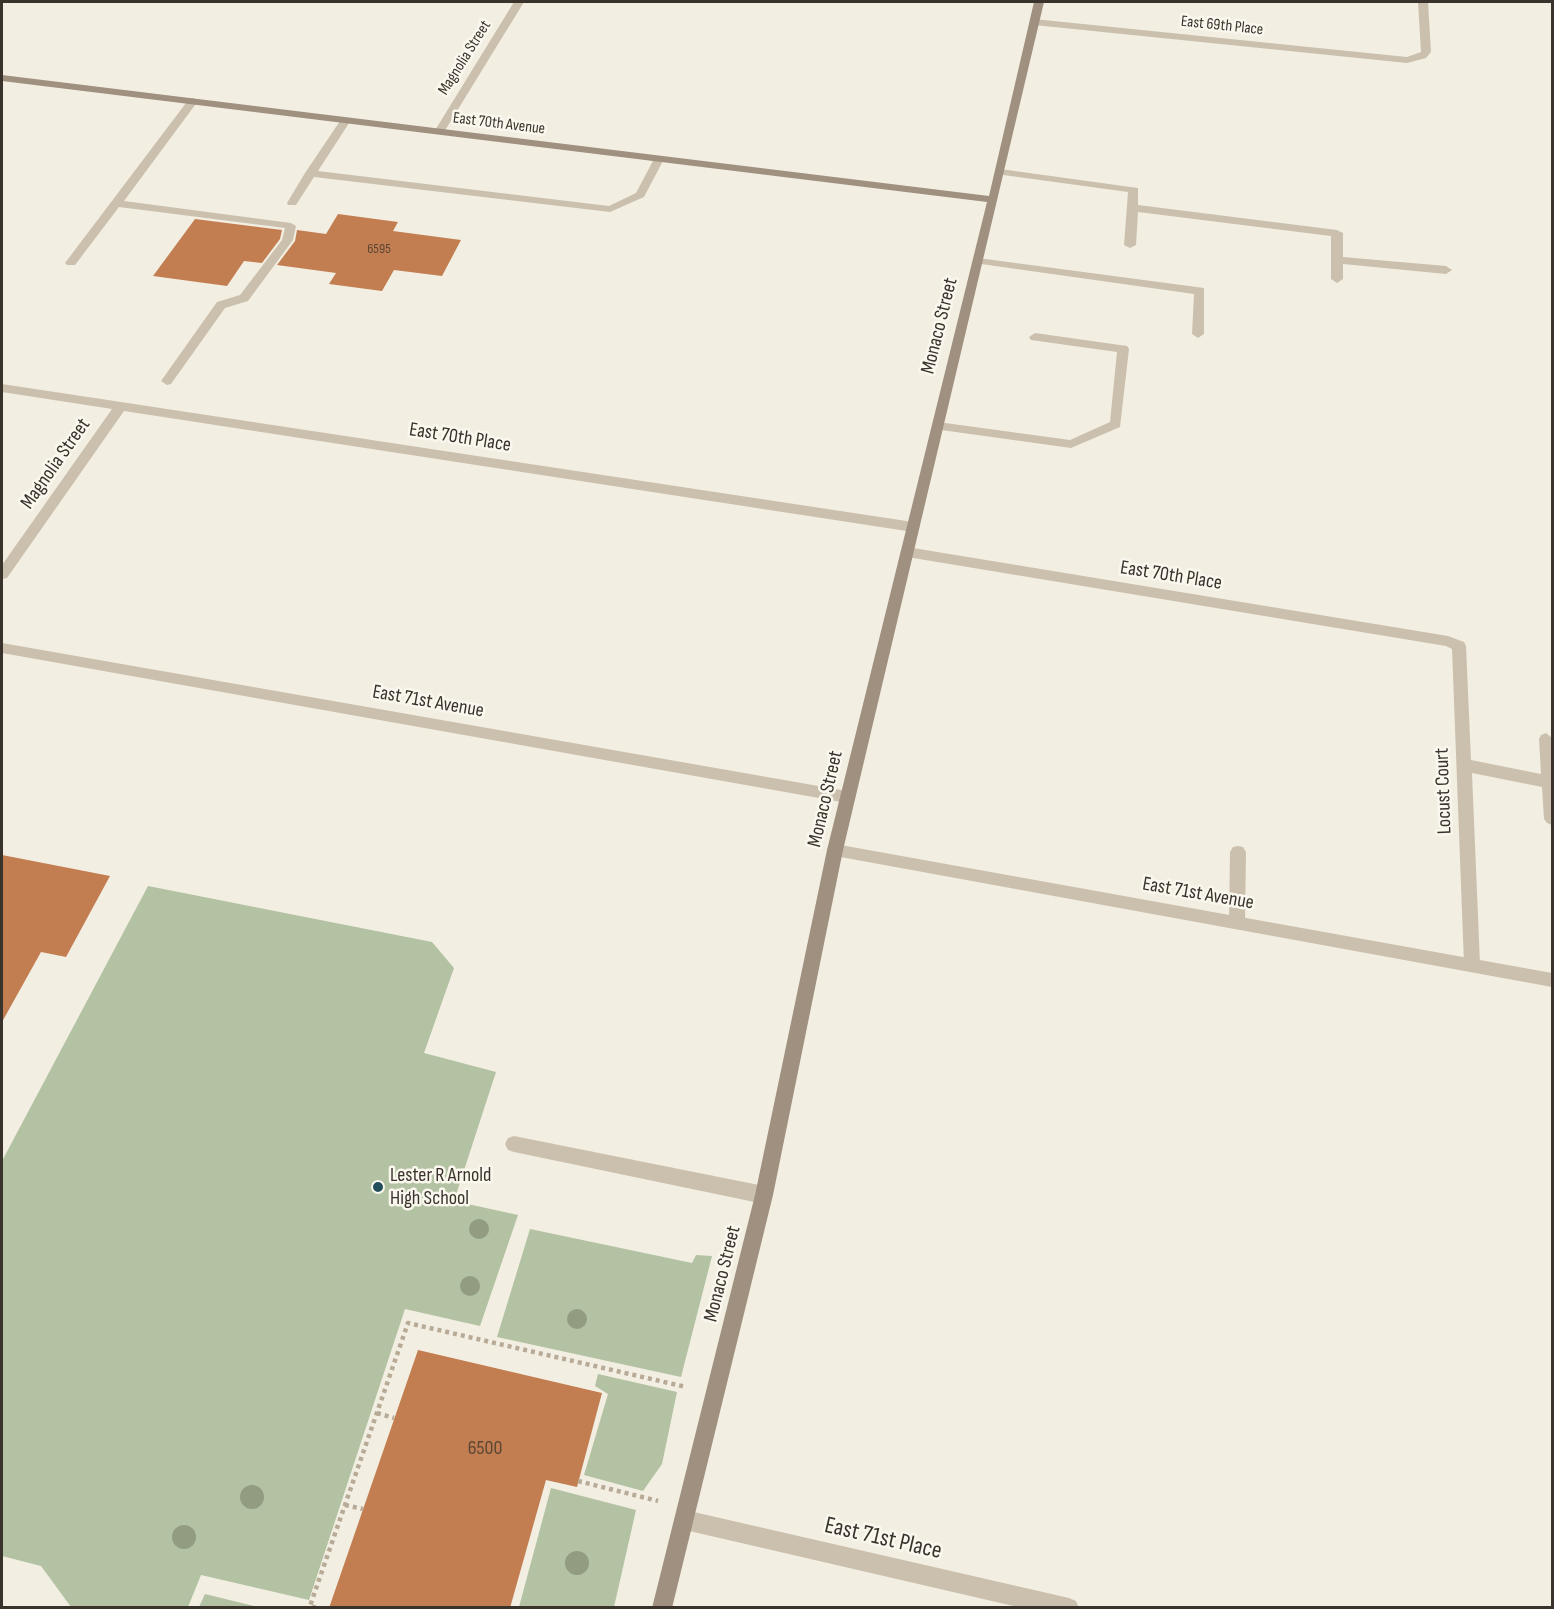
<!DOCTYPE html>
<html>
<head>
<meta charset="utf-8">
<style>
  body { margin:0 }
  #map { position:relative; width:1554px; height:1609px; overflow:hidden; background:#f3eee2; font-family:"Sofia Sans Condensed",sans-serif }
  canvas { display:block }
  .frame { position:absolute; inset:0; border:3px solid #3a332c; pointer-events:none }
</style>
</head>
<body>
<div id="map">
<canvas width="1554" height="1609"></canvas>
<div class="frame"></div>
</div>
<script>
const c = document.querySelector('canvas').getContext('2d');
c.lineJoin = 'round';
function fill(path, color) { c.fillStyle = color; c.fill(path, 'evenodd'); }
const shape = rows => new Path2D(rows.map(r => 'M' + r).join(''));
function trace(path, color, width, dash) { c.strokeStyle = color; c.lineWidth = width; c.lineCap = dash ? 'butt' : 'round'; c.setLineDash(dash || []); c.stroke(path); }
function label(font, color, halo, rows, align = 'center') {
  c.font = font + ' "Sofia Sans Condensed",sans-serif'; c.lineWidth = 5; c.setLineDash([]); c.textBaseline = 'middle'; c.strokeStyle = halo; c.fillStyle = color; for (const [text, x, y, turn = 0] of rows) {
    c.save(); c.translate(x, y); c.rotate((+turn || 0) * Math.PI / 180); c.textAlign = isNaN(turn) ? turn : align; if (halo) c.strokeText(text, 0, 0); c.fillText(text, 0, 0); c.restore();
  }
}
const green = shape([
  [148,886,432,942,454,968,424,1053,496,1072,454,1201,518,1215,480,1326,405,1309,309,1600,201,1575,188,1607,71,1607,41,1566,2,1556,2,1161],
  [530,1229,692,1263,696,1255,712,1256,681,1377,497,1337],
  [598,1374,677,1392,662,1464,643,1491,584,1475,608,1394,595,1386],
  [551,1488,636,1510,614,1607,519,1607],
  [205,1594,258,1607,199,1607]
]);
const building = shape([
  [338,214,398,222,393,231,461,240,442,276,394,270,382,291,329,284,336,273,277,265,295,241,297,230,326,234],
  [195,219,282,230,280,239,262,263,244,261,227,286,153,276],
  [2,855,110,876,66,957,41,952,2,1022],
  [418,1350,602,1393,577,1487,546,1480,510,1608,329,1608]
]);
const path = shape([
  [377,1413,394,1418],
  [578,1481,658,1501],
  [345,1505,363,1509],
  [316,1608,310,1606,408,1323,686,1387]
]);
const lane = shape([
  [193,98,198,101,124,201,291,223,296,226,293,240,248,301,225,308,171,384,167,385,161,381,217,302,240,295,282,240,285,228,119,207,75,265,67,265,65,263,189,99,193,98],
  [346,117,351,120,318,171,609,206,636,193,655,157,664,159,644,197,610,212,314,177,296,205,288,205,287,203,305,173,342,118,346,117],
  [1000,169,1138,188,1138,205,1337,230,1343,233,1343,257,1446,266,1452,270,1446,274,1343,264,1343,279,1337,283,1331,279,1331,236,1138,212,1136,245,1130,248,1124,245,1128,192,996,174,996,170,1000,169],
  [978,258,1204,288,1204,334,1198,338,1192,334,1194,294,974,263,974,259,978,258],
  [1035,333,1127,346,1129,349,1120,427,1071,448,934,429,932,426,938,422,1070,440,1110,422,1117,352,1031,340,1029,337,1035,333],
  [907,547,1448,636,1464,642,1466,646,1471,760,1541,774,1539,739,1541,735,1546,733,1552,738,1552,825,1547,823,1544,819,1542,787,1472,773,1480,964,1478,969,1472,971,1466,969,1464,964,1452,649,1446,646,907,557,900,552,907,547],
  [1238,846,1243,847,1246,852,1245,922,1243,927,1237,929,1231,927,1229,922,1230,852,1233,847,1238,846],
  [514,1136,764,1186,770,1189,773,1195,770,1201,764,1204,514,1152,508,1150,505,1144,508,1138,514,1136]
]);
const street = shape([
  [514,2,524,2,444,132,435,134,434,132,514,2],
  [1418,2,1428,2,1431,52,1426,58,1407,63,1034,25,1029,22,1034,19,1407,57,1421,52,1418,2],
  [2,384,913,522,920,527,913,532,124,411,7,578,2,579,2,565,112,409,2,392,2,384],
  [2,643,847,791,852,793,854,797,852,801,847,803,2,653,2,643],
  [835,844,1552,973,1552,987,835,856,830,855,827,850,830,845,835,844],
  [685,1510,1069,1598,1076,1601,1079,1608,1022,1608,685,1530,678,1527,675,1520,678,1513,685,1510]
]);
const secondary = shape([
  [1034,2,1044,2,843,850,773,1195,672,1608,652,1608,755,1195,827,850,987,202,2,81,2,75,989,196,1034,2]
]);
const trees = [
  [479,1229,10],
  [470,1286,10],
  [577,1319,10],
  [252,1497,12],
  [184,1537,12],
  [577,1563,12]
];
const markers = [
  [378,1187,6,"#224e5b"]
];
const farNumbernames = [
  ["6595",379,249]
];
const farStreetnames = [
  ["East 69th Place",1222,26,6],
  ["Magnolia Street",465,58,-58],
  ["East 70th Avenue",499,124,7]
];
const streetNames = [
  ["Monaco Street",940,326,-76],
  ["East 70th Place",460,438,9],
  ["Magnolia Street",56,464,-55],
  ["East 70th Place",1171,576,9],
  ["East 71st Avenue",428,702,10],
  ["Locust Court",1444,791,-92],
  ["Monaco Street",826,799,-77],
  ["East 71st Avenue",1198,894,10],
  ["Monaco Street",723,1274,-76]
];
const poiNames = [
  ["Lester R Arnold",390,1176],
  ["High School",390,1199]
];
const nearNumbernames = [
  ["6500",485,1449]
];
const nearStreetnames = [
  ["East 71st Place",883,1539,13]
];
fill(green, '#b2c2a2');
fill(building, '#c27e51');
trace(path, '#b7aa97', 4.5, [4, 4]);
fill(lane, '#cbc0ad');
fill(street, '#cbc0ad');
fill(secondary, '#9f907f');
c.fillStyle = '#929c80';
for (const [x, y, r] of trees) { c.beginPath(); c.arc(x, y, r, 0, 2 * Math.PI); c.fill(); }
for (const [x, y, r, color] of markers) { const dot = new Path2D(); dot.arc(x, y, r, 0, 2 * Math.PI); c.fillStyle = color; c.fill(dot); trace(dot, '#faf7ee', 2); }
label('14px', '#5c4635', null, farNumbernames);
label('16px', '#3a332c', '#faf7ee', farStreetnames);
label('20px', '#3a332c', '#faf7ee', streetNames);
label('20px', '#3a332c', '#faf7ee', poiNames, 'left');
label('20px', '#5c4635', null, nearNumbernames);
label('24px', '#3a332c', '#faf7ee', nearStreetnames);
</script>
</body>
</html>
